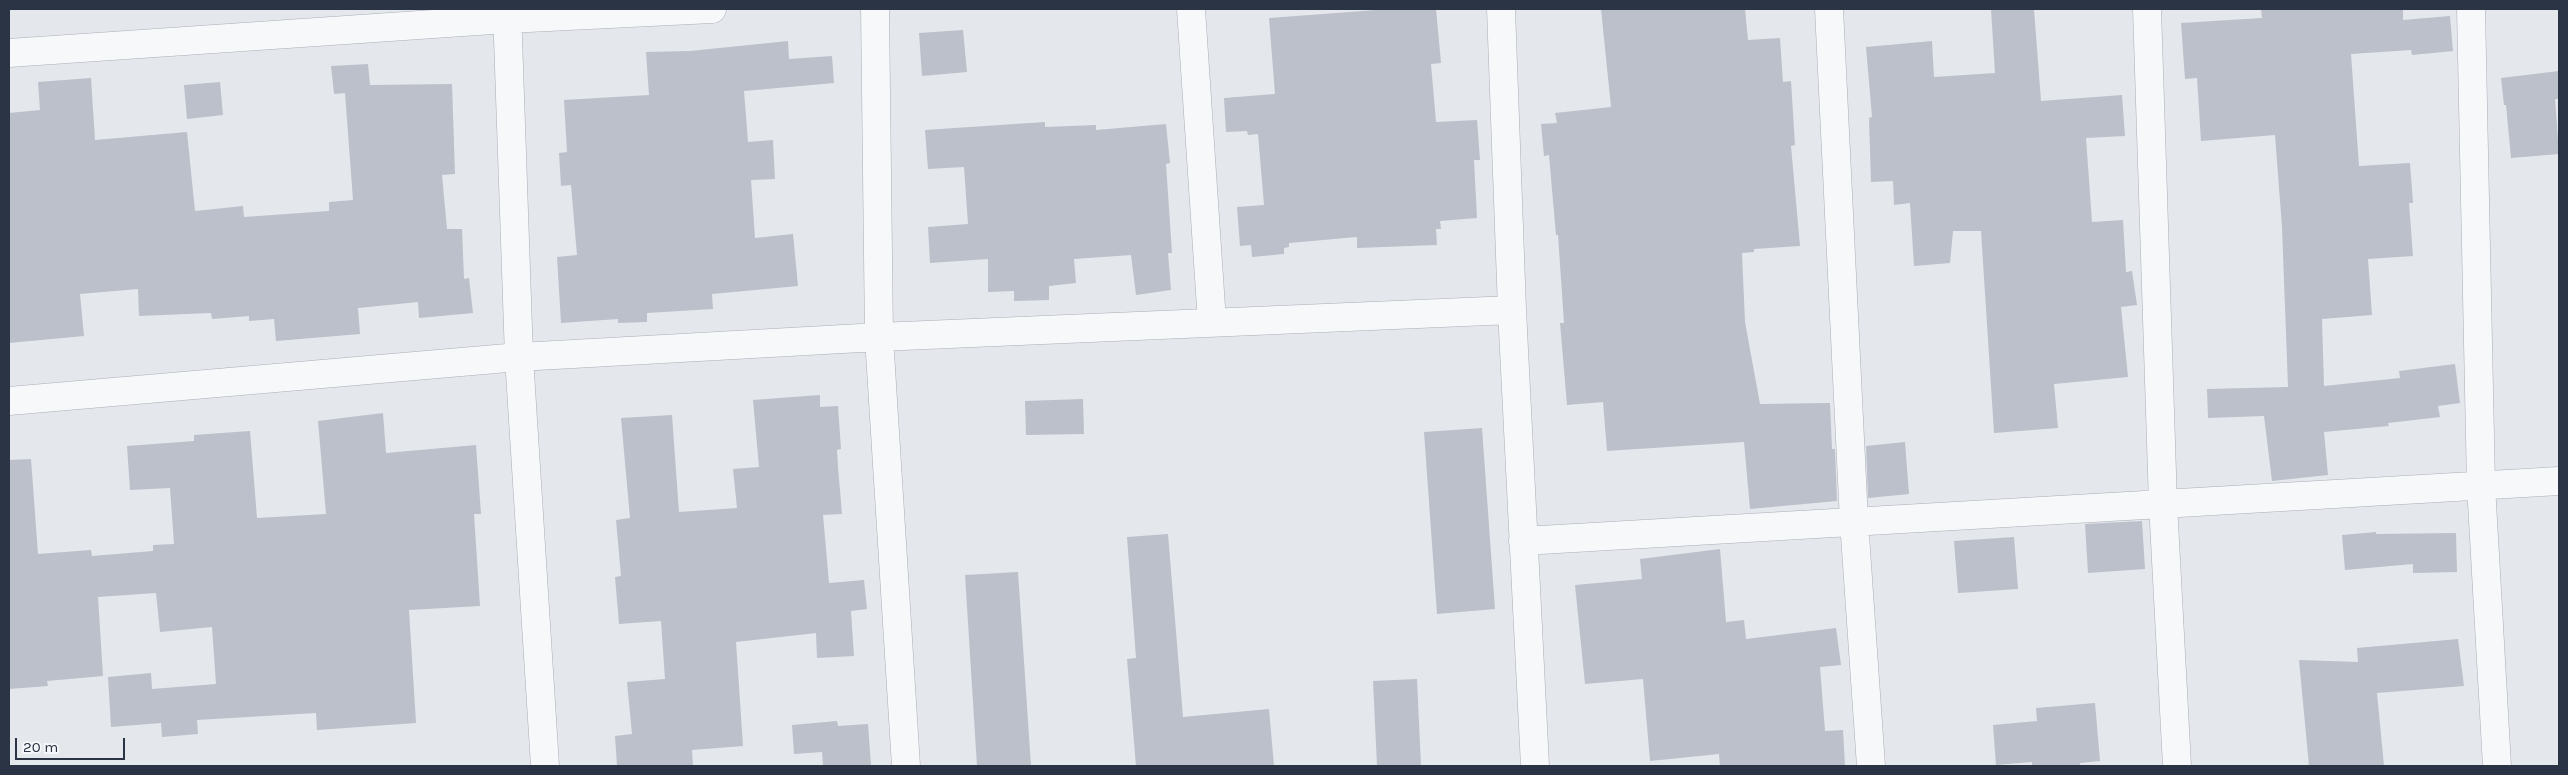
<!DOCTYPE html>
<html>
<head>
<meta charset="utf-8">
<style>
  body { margin:0 }
  #map { position:relative; width:2568px; height:775px; overflow:hidden; background:#e4e7ec; font-family:Karla,sans-serif }
  canvas { display:block }
  .frame { position:absolute; inset:0; border:10px solid #2b3445; pointer-events:none }
  .scale { position:absolute; left:15px; top:738px; width:110px; height:22px; box-sizing:border-box; border:2px solid #2b3445; border-top:0; padding-left:6px; font-size:15px; line-height:18px; white-space:nowrap; color:#2b3445; -webkit-text-stroke:4px #f4f6f9; paint-order:stroke }
</style>
</head>
<body>
<div id="map">
<canvas width="2568" height="775"></canvas>
<div class="frame"></div>
<div class="scale">20 m</div>
</div>
<script>
const c = document.querySelector('canvas').getContext('2d');
c.lineJoin = 'round';
function fill(path, color) { c.fillStyle = color; c.fill(path, 'evenodd'); }
const shape = rows => new Path2D(rows.map(r => 'M' + r).join(''));
function trace(path, color, width, dash) { c.strokeStyle = color; c.lineWidth = width; c.lineCap = dash ? 'butt' : 'round'; c.setLineDash(dash || []); c.stroke(path); }
const building = shape([
  [1390,9,1436,9,1441,63,1431,64,1436,122,1477,120,1480,160,1474,160,1477,218,1440,221,1441,229,1436,229,1437,245,1357,248,1357,237,1289,243,1289,247,1284,248,1284,254,1252,257,1251,245,1240,246,1237,207,1264,205,1258,134,1248,135,1247,131,1226,132,1224,98,1275,94,1269,18],
  [1601,9,1745,9,1748,40,1780,38,1783,82,1791,81,1795,145,1791,146,1800,246,1754,249,1754,252,1742,253,1745,322,1760,404,1830,403,1832,449,1835,449,1837,501,1750,509,1744,442,1607,451,1603,402,1567,405,1560,323,1564,323,1558,235,1556,235,1549,155,1544,156,1541,124,1557,123,1555,113,1611,107],
  [1991,9,2034,9,2041,101,2122,95,2125,136,2086,138,2092,222,2123,220,2126,272,2132,271,2137,305,2121,307,2128,377,2054,384,2058,428,1994,433,1981,231,1953,231,1950,263,1914,266,1910,203,1894,205,1893,181,1871,182,1869,118,1872,117,1866,47,1932,41,1934,77,1995,73],
  [2261,9,2403,9,2403,20,2450,16,2453,51,2412,55,2411,50,2351,54,2359,166,2410,163,2413,203,2409,203,2413,256,2368,259,2372,315,2322,319,2324,386,2400,378,2399,371,2455,364,2460,403,2438,406,2440,417,2388,423,2389,426,2324,432,2328,475,2272,481,2264,416,2208,418,2207,389,2288,387,2282,227,2275,135,2201,141,2197,78,2185,79,2181,23,2262,18],
  [963,30,967,72,922,76,919,33],
  [788,41,789,59,832,56,834,83,744,91,748,142,773,140,775,179,751,180,755,238,793,234,798,286,712,294,713,309,647,313,647,322,618,323,618,319,561,323,557,257,577,255,571,185,561,186,559,153,567,152,564,100,649,95,646,52,690,51],
  [368,64,370,85,452,84,455,174,442,175,447,229,462,229,464,279,469,278,473,313,419,318,418,302,358,308,360,334,276,341,274,319,249,321,249,316,212,319,211,313,139,316,138,289,80,294,84,336,9,343,9,113,40,110,38,82,91,78,95,140,187,132,195,211,243,206,244,217,329,211,329,202,353,200,345,93,334,94,331,66],
  [2559,71,2559,99,2555,99,2559,154,2511,158,2506,105,2504,105,2501,78],
  [220,82,223,115,187,119,184,85],
  [1045,122,1045,127,1096,125,1096,130,1166,124,1170,163,1166,164,1172,253,1168,253,1171,290,1136,295,1131,255,1074,259,1076,283,1049,286,1049,300,1014,301,1014,291,988,292,988,259,930,263,928,227,968,224,964,167,928,169,925,130],
  [820,395,820,407,838,406,841,449,837,450,838,467,842,514,823,515,829,583,864,580,867,609,851,611,854,656,817,658,816,633,736,642,743,746,692,750,693,766,617,766,615,736,632,734,627,682,665,679,661,621,619,624,615,577,621,576,616,520,630,518,621,418,672,415,679,512,737,508,733,469,759,467,753,400],
  [1083,399,1084,434,1026,435,1025,401],
  [383,413,386,453,476,445,481,514,474,514,480,606,409,610,416,723,317,730,316,713,197,720,198,734,162,737,161,723,111,727,108,677,151,673,152,689,216,684,212,627,160,632,156,593,98,597,103,676,47,681,48,686,9,689,9,460,31,459,38,554,91,550,92,556,153,551,153,545,174,544,170,488,130,490,127,446,194,441,194,435,250,431,257,518,326,514,318,421],
  [1482,428,1495,609,1437,614,1424,432],
  [1905,442,1909,494,1868,498,1866,446],
  [2142,521,2145,569,2088,573,2085,524],
  [2376,532,2376,534,2456,533,2457,572,2413,573,2413,564,2345,570,2342,535],
  [1168,534,1183,717,1269,709,1274,766,1136,766,1127,659,1136,658,1127,537],
  [2014,537,2018,589,1958,593,1954,541],
  [1720,549,1726,622,1744,620,1746,639,1836,628,1841,665,1820,667,1825,731,1843,730,1845,766,1720,766,1719,754,1650,761,1643,679,1585,684,1575,585,1642,579,1640,559],
  [1018,572,1031,766,977,766,965,575],
  [2458,639,2464,686,2377,693,2384,766,2309,766,2299,660,2358,662,2357,648],
  [1417,679,1421,766,1377,766,1373,681],
  [2095,703,2100,761,2080,763,2080,766,2032,766,2032,762,1996,765,1993,725,2037,721,2036,708],
  [837,721,838,726,868,724,871,766,823,766,822,752,794,754,792,725]
]);
const minor = shape([
  [507,9,519,357,545,766],
  [875,9,879,337,906,766],
  [1191,9,1212,322],
  [1501,9,1512,310,1535,766],
  [1829,9,1854,521,1871,766],
  [2147,9,2163,504,2177,766],
  [2471,9,2481,485,2497,766],
  [9,53,507,19,712,9],
  [9,401,519,357,879,337,1512,310],
  [1523,541,2559,481]
]);
fill(building, '#bbc0ca');
trace(minor, '#a9aeb7', 29);
trace(minor, '#f7f8fa', 28);
</script>
</body>
</html>
